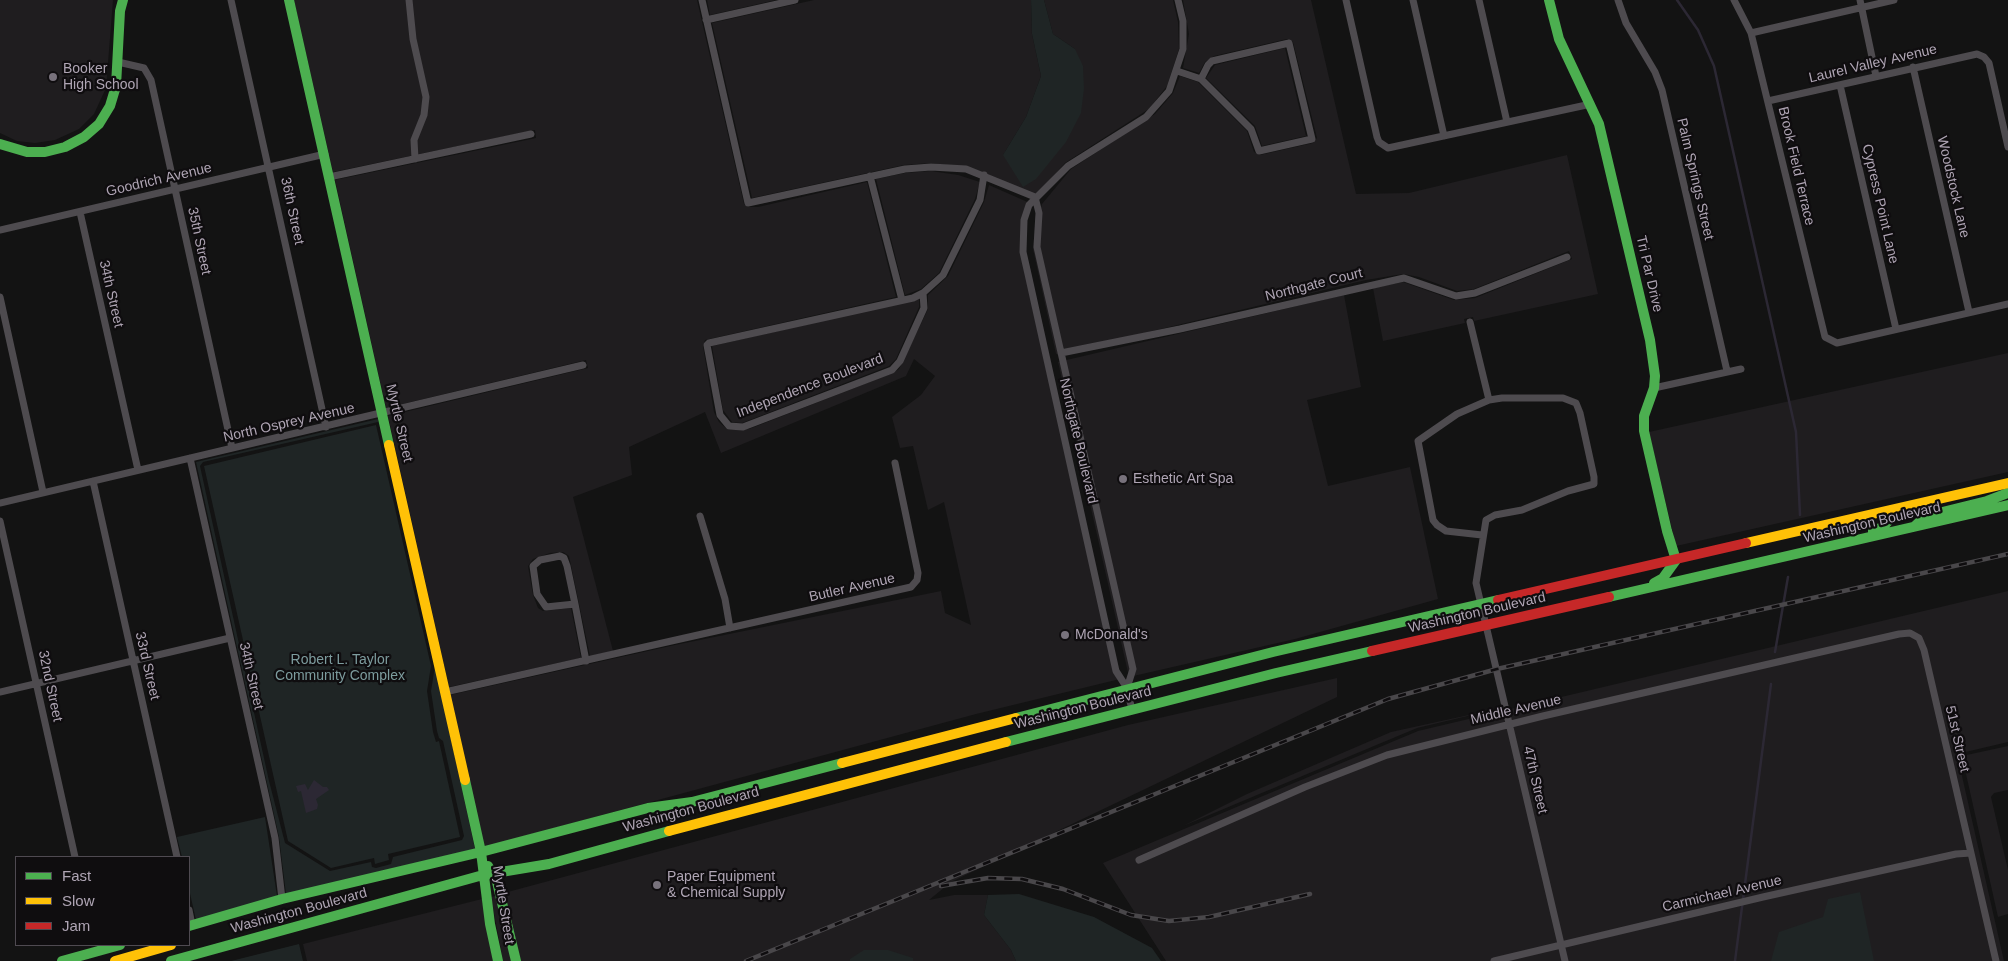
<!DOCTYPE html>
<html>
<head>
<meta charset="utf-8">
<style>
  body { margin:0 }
  #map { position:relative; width:2008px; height:961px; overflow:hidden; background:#131313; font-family:Helvetica,sans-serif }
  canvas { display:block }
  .legend { position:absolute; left:15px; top:856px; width:175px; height:90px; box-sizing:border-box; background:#0f0d0f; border:1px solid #4f4a51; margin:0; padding:6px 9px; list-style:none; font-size:15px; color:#afa5b4 }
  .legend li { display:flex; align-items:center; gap:10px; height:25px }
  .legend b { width:25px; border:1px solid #4f4a51 }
</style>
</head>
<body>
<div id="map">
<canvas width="2008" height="961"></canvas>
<ul class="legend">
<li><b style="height:6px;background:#4caf50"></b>Fast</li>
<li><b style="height:6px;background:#ffc107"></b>Slow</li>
<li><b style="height:6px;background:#c62828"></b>Jam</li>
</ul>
</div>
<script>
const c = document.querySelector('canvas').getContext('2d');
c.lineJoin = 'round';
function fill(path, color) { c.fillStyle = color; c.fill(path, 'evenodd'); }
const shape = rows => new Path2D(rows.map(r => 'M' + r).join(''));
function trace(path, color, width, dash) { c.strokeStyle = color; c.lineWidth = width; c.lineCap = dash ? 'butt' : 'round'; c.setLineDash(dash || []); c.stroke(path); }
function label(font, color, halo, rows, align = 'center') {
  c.font = font + ' Helvetica,sans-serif'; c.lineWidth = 4.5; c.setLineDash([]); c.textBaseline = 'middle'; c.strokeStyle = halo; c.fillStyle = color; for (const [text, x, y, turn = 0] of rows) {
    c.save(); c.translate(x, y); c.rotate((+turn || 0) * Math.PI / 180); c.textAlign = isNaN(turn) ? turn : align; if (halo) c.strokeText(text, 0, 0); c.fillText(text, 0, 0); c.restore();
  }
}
const built = shape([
  [0,0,113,0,106,88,94,114,79,129,55,140,35,143,17,141,0,133],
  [294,0,697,0,744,204,748,207,758,207,867,182,896,297,705,340,703,346,714,412,719,422,728,430,749,429,893,373,899,369,928,309,928,295,948,276,984,202,989,185,1032,204,1027,218,1024,241,1120,679,976,714,484,847,450,695,675,645,941,591,945,613,971,625,944,502,928,510,913,446,900,448,892,417,921,395,935,376,914,359,906,376,721,453,705,412,629,447,632,475,573,497,613,651,590,656,569,556,563,552,550,553,533,559,528,566,533,595,538,608,543,611,571,608,581,658,449,687,388,416,588,368,586,360,386,408,335,180,536,138,535,130,333,172],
  [707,0,776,0,710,15],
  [814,0,1031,0,1032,34,1041,76,1026,117,1003,155,1075,49,1053,34,1044,0,1173,0,1178,22,1179,49,1167,86,1149,109,1065,163,1036,196,961,167,931,163,904,165,752,198,712,23],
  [1183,0,1311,0,1356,194,1409,193,1567,155,1598,294,1474,321,1473,317,1464,319,1465,323,1383,341,1373,288,1403,282,1454,300,1475,298,1572,259,1569,251,1474,289,1457,291,1419,277,1403,274,1366,280,1056,354,1033,249,1035,226,1042,204,1071,169,1155,114,1173,93,1180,76,1198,82,1247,131,1254,152,1260,155,1313,143,1317,138,1293,42,1287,39,1214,56,1205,62,1199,73,1183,68,1189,34],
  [1285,48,1306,136,1262,146,1255,126,1206,78,1215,65],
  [931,171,958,175,980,182,975,199,939,273,921,289,905,295,876,179,905,173],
  [1344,295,1361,387,1307,400,1328,486,1410,467,1438,599,1295,639,1129,677,1058,362],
  [919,299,919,307,896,359,889,366,742,423,732,422,723,410,712,346],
  [2008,353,2008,472,1676,546,1649,432],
  [2008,591,2008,742,1957,754,2004,961,1166,961,1103,863,1418,731],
  [1337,678,1337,697,951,882,929,900,954,895,988,895,984,915,1011,950,1016,961,913,961,913,958,850,959,850,961,521,961,504,893,1128,725],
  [1501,708,1417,728,1183,826,1247,794,1391,732],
  [2008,746,2008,790,1994,793,1991,797,2008,870,2008,914,1998,917,1962,756],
  [495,896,512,961,503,961,491,897],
  [482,899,493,961,307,961,303,944]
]);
const green = shape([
  [1031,0,1044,0,1053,34,1075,49,1083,66,1084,89,1081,113,1066,142,1036,179,1023,187,1003,155,1026,117,1041,76,1032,34],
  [378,419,378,422,203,462,200,466,269,781,285,843,330,871,371,862,372,867,376,868,391,864,393,857,462,840,464,836,443,741,439,738,437,731,431,691,435,666,475,849,286,894,279,837,196,462],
  [376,425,431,666,427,691,433,732,436,742,439,741,460,837,388,854,389,860,375,864,374,858,331,868,288,841,204,466],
  [265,817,277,896,196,920,189,889,189,857,182,857,177,837],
  [1860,892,1874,961,1771,961,1779,932,1823,917,1828,899],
  [1019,894,1094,917,1152,948,1161,961,1016,961,1011,950,984,915,988,895],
  [299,944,303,961,231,961],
  [864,950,888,950,913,958,913,961,850,961,850,959]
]);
const water = shape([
  [314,780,323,787,327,787,329,790,316,799,318,805,317,809,306,813,301,791,298,792,296,786,305,784,308,790]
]);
const stream = shape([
  [1677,0,1698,30,1714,66,1796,432,1800,515],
  [1775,652,1788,577],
  [1735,961,1771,684]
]);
const street = shape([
  [231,0,326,427],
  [409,0,413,39,426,97,424,115,414,140,415,159],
  [702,0,748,203,905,169,931,167,966,169,1035,197],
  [1346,0,1377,137,1379,142,1388,148,1591,104],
  [1413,0,1444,136],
  [1479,0,1507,122],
  [1618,0,1626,23,1655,72,1662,90,1727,371],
  [1734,0,1751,33,1825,337,1837,343,2008,304],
  [1860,0,1876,76],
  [706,20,795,0],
  [1751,33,1894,0],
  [1289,43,1312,139,1259,151,1251,129,1201,79,1208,65,1212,61,1289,43],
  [118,62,144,68,151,80,232,448],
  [1913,67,1969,312],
  [1177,71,1201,79],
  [1840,85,1896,329],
  [1768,101,1977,54,1984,57,1989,63,2008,147],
  [870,176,902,300],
  [329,177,531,134],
  [1035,197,1039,213,1037,247,1133,669,1127,688],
  [80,212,138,470],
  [0,230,325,154],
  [923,293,924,308,900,361,892,370,743,427,729,426,720,415,707,345,709,343,913,298,923,293,943,275,980,200,984,175],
  [0,297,43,492],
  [1470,322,1489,400],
  [1061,353,1180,329,1404,278,1456,296,1475,293,1567,257],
  [1654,388,1741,369],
  [190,458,275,838,282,899],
  [93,481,177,857],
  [0,503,583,365],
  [700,516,725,599,730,628],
  [0,521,75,857],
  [1482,535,1446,531,1437,525,1433,520,1418,441,1457,414,1489,400,1502,398,1563,398,1576,403,1580,413,1594,477,1594,484,1568,491,1522,510,1495,515,1486,520,1476,583,1565,961],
  [560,556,564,558,567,566,575,604,546,607,537,594,533,566,540,560,560,556],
  [575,604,586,661],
  [0,692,230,638],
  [445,692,911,587,917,580,918,573,895,463],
  [1132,710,1127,688,1116,671,1028,274,1023,252,1024,220,1029,205,1068,166,1146,117,1169,91,1183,49,1183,21,1178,0],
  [1139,860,1305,787,1387,755,1543,716,1899,634,1910,633,1919,638,1924,650,1996,961],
  [189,910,192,925],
  [1494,961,1763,897,1956,854,1971,853]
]);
const fast = shape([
  [289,0,389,445],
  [1549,0,1559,39,1599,124,1650,340,1655,376,1654,388,1644,416,1644,431,1667,531,1676,560],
  [0,144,27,152,45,152,65,147,84,137,99,124,110,106,116,86,120,11,123,0],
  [1915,526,1926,516,1987,501,2008,493],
  [1873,531,1883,527,1899,509],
  [1654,583,1663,578,1676,560],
  [1609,597,2008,505],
  [1016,718,1273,652,1498,600],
  [1006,742,1276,673,1372,651],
  [465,780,481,852,490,924,498,961],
  [488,866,497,882,516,961],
  [189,926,282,899,481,852,648,808,692,802,842,763],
  [62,961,120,945],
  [171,961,483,875,549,864,669,831]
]);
const slow = shape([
  [389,445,465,780],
  [1746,543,2008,483],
  [842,763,1016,718],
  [669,831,1006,742],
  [115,961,171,945]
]);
const jam = shape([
  [1498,600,1746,543],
  [1372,651,1609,597]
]);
const rail = shape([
  [941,886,988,878,1022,879,1063,889,1131,915,1169,921,1209,917,1310,894],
  [746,961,1388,699,1497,669,2008,554]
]);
const markers = [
  [53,77,5,"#78727c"],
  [1123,479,5,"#78727c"],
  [1065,635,5,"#78727c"],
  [657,885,5,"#78727c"]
];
const streetNames = [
  ["Laurel Valley Avenue",1873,64,-13],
  ["Brook Field Terrace",1796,166,77],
  ["Palm Springs Street",1695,179,77],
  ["Goodrich Avenue",159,180,-13],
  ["Woodstock Lane",1953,187,77],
  ["Cypress Point Lane",1880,204,77],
  ["36th Street",292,211,78],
  ["35th Street",199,241,78],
  ["Tri Par Drive",1649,274,77],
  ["Northgate Court",1314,285,-14],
  ["34th Street",111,294,77],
  ["Independence Boulevard",810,386,-21],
  ["North Osprey Avenue",289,423,-13],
  ["Myrtle Street",399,423,77],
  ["Northgate Boulevard",1078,441,77],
  ["Washington Boulevard",1872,523,-13],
  ["Butler Avenue",852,588,-13],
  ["Washington Boulevard",1477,613,-13],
  ["33rd Street",147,666,77],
  ["34th Street",251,676,77],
  ["32nd Street",50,686,78],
  ["Washington Boulevard",1083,708,-14],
  ["Middle Avenue",1516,710,-13],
  ["51st Street",1957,739,77],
  ["47th Street",1535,780,77],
  ["Washington Boulevard",691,810,-15],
  ["Carmichael Avenue",1722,894,-13],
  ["Myrtle Street",503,905,81],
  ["Washington Boulevard",299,911,-15]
];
const poiNames = [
  ["Booker",63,69],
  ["High School",63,85],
  ["Esthetic Art Spa",1133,479],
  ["McDonald's",1075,635],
  ["Paper Equipment",667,877],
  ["& Chemical Supply",667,893]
];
const parkNames = [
  ["Robert L. Taylor",340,660],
  ["Community Complex",340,676]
];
fill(built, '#1f1d1f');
fill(green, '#1f2525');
fill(water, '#2c2834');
trace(stream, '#2c2834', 2.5);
trace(street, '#4e4b4f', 7);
trace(fast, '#4caf50', 10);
trace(slow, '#ffc107', 10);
trace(jam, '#c62828', 10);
trace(rail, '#49474a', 4.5);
trace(rail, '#0f0d0f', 2.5, [8]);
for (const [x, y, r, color] of markers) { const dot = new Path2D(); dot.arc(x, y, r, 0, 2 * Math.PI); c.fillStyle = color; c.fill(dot); trace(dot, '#0f0d0f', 2); }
label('14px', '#afa5b4', '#0f0d0f', streetNames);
label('14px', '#afa5b4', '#0f0d0f', poiNames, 'left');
label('14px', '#7d9c9e', '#0f0d0f', parkNames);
</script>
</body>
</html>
